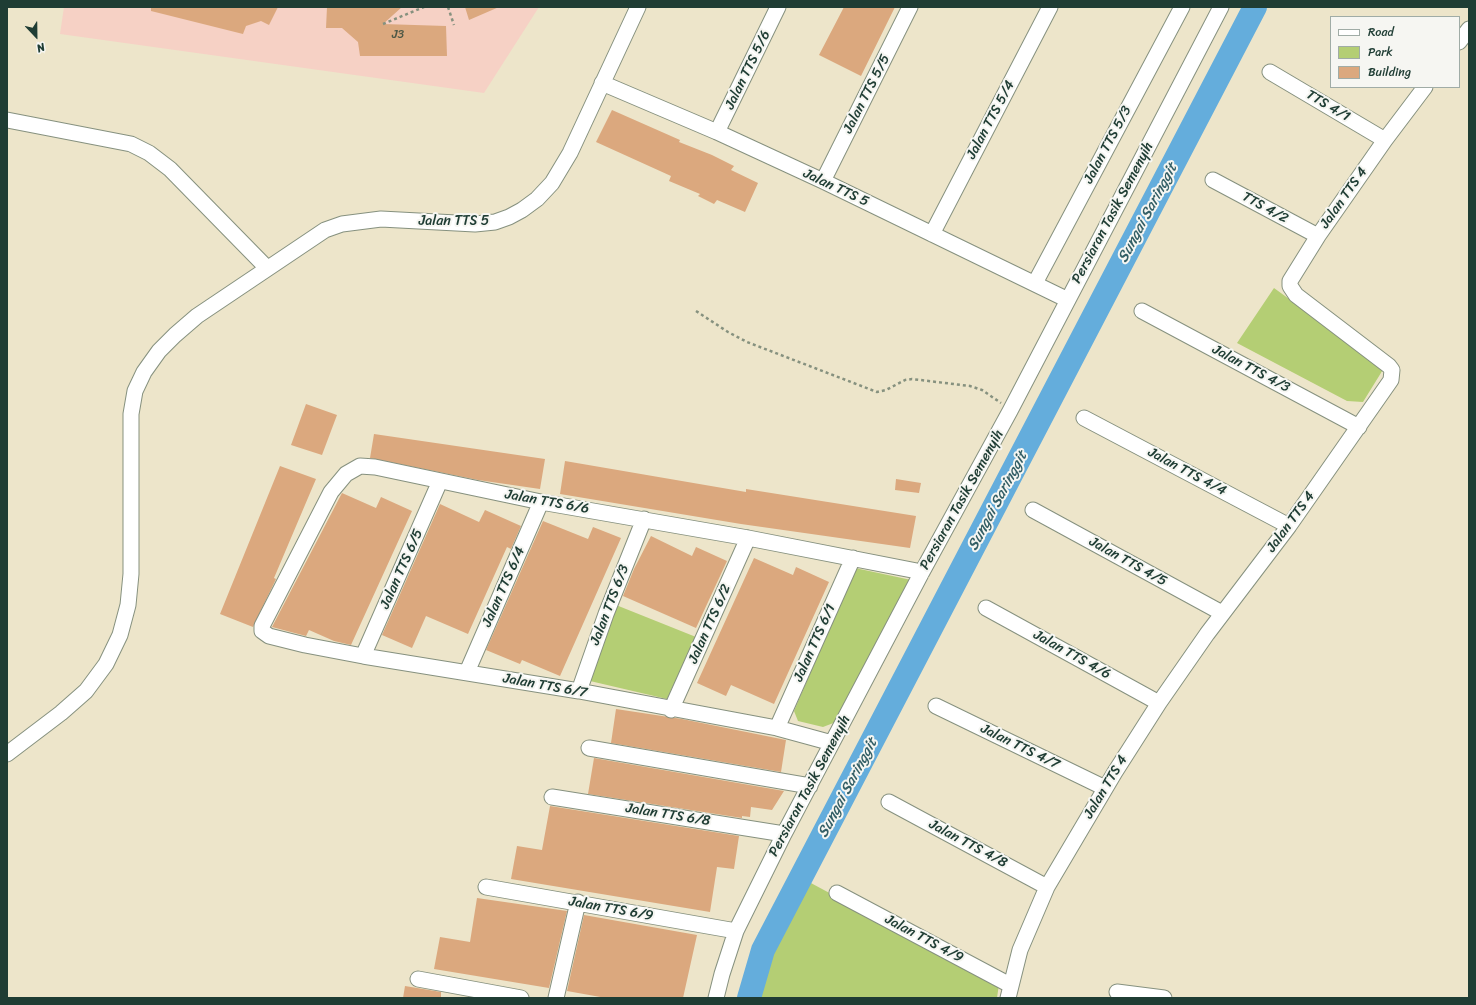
<!DOCTYPE html>
<html>
<head>
<meta charset="utf-8">
<style>
  body { margin:0 }
  #map { position:relative; width:1476px; height:1005px; overflow:hidden; background:#ede5ca; font-family:Sriracha,sans-serif }
  canvas { display:block }
  .frame { position:absolute; inset:0; border:8px solid #1f3d34; pointer-events:none }
  .legend { position:absolute; left:1330px; top:16px; width:130px; height:72px; box-sizing:border-box; background:#f6f6f2; border:1px solid #a0aca6; margin:0; padding:5px 7px; list-style:none; font-size:12px; color:#1f3d34 }
  .legend li { display:flex; align-items:center; gap:8px; height:20px }
  .legend b { width:20px; border:1px solid #a0aca6 }
  .north { position:absolute; left:16px; top:16px; width:40px; height:40px; -webkit-text-stroke:3px #f6f6f2; paint-order:stroke; rotate:158deg; font-size:11px; font-weight:700; line-height:16px; text-align:center; color:#1f3d34 }
  .north::after { content:''; display:block; margin:auto; width:14px; height:18px; background:#1f3d34; clip-path:polygon(50% 0,100% 100%,50% 72%,0 100%) }
</style>
</head>
<body>
<div id="map">
<canvas width="1476" height="1005"></canvas>
<div class="frame"></div>
<ul class="legend">
<li><b style="height:5px;background:#fff"></b>Road</li>
<li><b style="height:11px;background:#b4ce74"></b>Park</li>
<li><b style="height:11px;background:#dba87e"></b>Building</li>
</ul>
<div class="north">N</div>
</div>
<script>
const c = document.querySelector('canvas').getContext('2d');
c.lineJoin = 'round';
function fill(path, color) { c.fillStyle = color; c.fill(path, 'evenodd'); }
const shape = rows => new Path2D(rows.map(r => 'M' + r).join(''));
function trace(path, color, width, dash) { c.strokeStyle = color; c.lineWidth = width; c.lineCap = dash ? 'butt' : 'round'; c.setLineDash(dash || []); c.stroke(path); }
function label(font, color, halo, rows, align = 'center') {
  c.font = font + ' Sriracha,sans-serif'; c.lineWidth = 4; c.setLineDash([]); c.textBaseline = 'middle'; c.strokeStyle = halo; c.fillStyle = color; for (const [text, x, y, turn = 0] of rows) {
    c.save(); c.translate(x, y); c.rotate((+turn || 0) * Math.PI / 180); c.textAlign = isNaN(turn) ? turn : align; if (halo) c.strokeText(text, 0, 0); c.fillText(text, 0, 0); c.restore();
  }
}
const built = shape([
  [64,7,539,7,484,93,60,34]
]);
const green = shape([
  [1274,288,1384,368,1363,402,1347,401,1237,343],
  [855,568,916,581,836,722,823,727,798,721,794,711],
  [616,605,696,637,667,699,590,681],
  [809,882,999,984,997,998,758,998,764,968]
]);
const river = shape([
  [749,998,763,950,1255,7]
]);
const building = shape([
  [151,7,278,7,269,25,261,21,246,26,243,34,151,11],
  [327,7,402,7,383,24,446,26,447,56,360,56,358,42,342,28,326,28],
  [465,7,499,7,469,20],
  [844,7,895,7,861,76,819,55],
  [612,110,680,140,679,142,712,155,734,166,731,170,758,183,745,212,717,200,714,204,698,196,700,194,669,181,671,176,596,142],
  [306,404,337,415,322,455,291,445],
  [374,434,545,459,540,489,478,480,370,458],
  [565,461,746,492,746,489,916,516,910,548,741,524,560,494],
  [280,466,316,479,274,578,276,579,253,627,220,614],
  [896,479,921,483,919,493,895,490],
  [342,493,376,508,381,497,412,511,351,645,334,641,309,630,306,636,272,627],
  [440,504,479,522,485,510,521,526,511,549,507,547,468,634,426,616,412,648,382,635],
  [543,521,588,539,593,527,621,538,560,676,522,660,520,664,486,650],
  [651,536,692,556,696,547,727,561,696,628,623,596,634,569],
  [754,558,793,575,796,567,829,582,774,704,731,685,726,696,697,683],
  [616,709,682,719,786,740,781,772,611,743],
  [594,758,784,791,772,810,751,807,750,817,742,816,742,818,588,794],
  [550,806,739,836,734,869,717,867,710,912,511,879,517,846,542,850],
  [477,898,567,911,549,988,434,969,440,937,470,942],
  [584,915,697,935,683,998,606,998,567,991],
  [405,986,441,992,441,998,403,998]
]);
const path = shape([
  [448,7,454,25],
  [383,24,424,7],
  [696,311,728,332,747,342,877,392,886,390,905,380,912,379,970,386,982,390,1001,403]
]);
const minor = shape([
  [1459,42,1469,29],
  [1270,72,1385,140],
  [602,83,717,132,823,181,1068,300],
  [7,120,131,144,149,153,170,169,267,268],
  [717,132,778,7],
  [1213,180,1318,236],
  [823,181,910,7],
  [932,234,1050,7],
  [1035,283,1182,7],
  [1142,311,1359,427],
  [1084,418,1289,526],
  [1033,510,1222,613],
  [986,608,1159,703],
  [363,656,440,481],
  [467,672,541,502],
  [579,691,606,614,644,519],
  [936,706,1105,788],
  [671,710,748,538],
  [777,728,853,558],
  [832,743,777,728,579,691,363,656,305,645,269,636,262,631,262,626,331,492,346,474,360,466,375,467,541,502,748,538,922,572],
  [589,748,810,786],
  [7,754,61,713,86,691,106,664,120,635,128,605,131,574,131,414,135,391,144,372,159,351,175,335,197,316,325,230,342,224,381,219,475,224,495,222,509,217,522,210,537,199,552,183,570,153,638,7],
  [552,797,784,834],
  [889,802,1047,887],
  [486,887,736,931],
  [837,893,1010,985],
  [418,979,521,998],
  [1117,992,1164,998],
  [556,998,578,902],
  [716,998,722,974,736,931,784,834,922,572,1010,411,1221,7],
  [1008,998,1020,950,1047,887,1115,772,1159,703,1207,634,1289,526,1391,380,1392,370,1389,366,1296,295,1290,286,1290,281,1318,236,1385,140,1425,87]
]);
const numberNames = [
  ["J3",398,35]
];
const streetNames = [
  ["Jalan TTS 5/6",748,70,-64],
  ["Jalan TTS 5/5",867,94,-63],
  ["TTS 4/1",1328,106,31],
  ["Jalan TTS 5/4",991,120,-62],
  ["Jalan TTS 5/3",1108,145,-62],
  ["Jalan TTS 5",836,188,25],
  ["Jalan TTS 4",1344,198,-55],
  ["TTS 4/2",1265,208,29],
  ["Persiaran Tasik Semenyih",1113,213,-62],
  ["Jalan TTS 5",454,221],
  ["Jalan TTS 4/3",1251,369,28],
  ["Jalan TTS 4/4",1187,472,28],
  ["Persiaran Tasik Semenyih",962,500,-61],
  ["Jalan TTS 6/6",547,502,10],
  ["Jalan TTS 4",1291,522,-54],
  ["Jalan TTS 4/5",1128,562,29],
  ["Jalan TTS 6/5",402,569,-66],
  ["Jalan TTS 6/4",504,587,-66],
  ["Jalan TTS 6/3",610,605,-69],
  ["Jalan TTS 6/2",710,624,-66],
  ["Jalan TTS 6/1",815,643,-66],
  ["Jalan TTS 4/6",1072,655,29],
  ["Jalan TTS 6/7",545,686,10],
  ["Jalan TTS 4/7",1020,747,26],
  ["Persiaran Tasik Semenyih",810,786,-62],
  ["Jalan TTS 4",1106,787,-59],
  ["Jalan TTS 6/8",668,815,9],
  ["Jalan TTS 4/8",968,844,28],
  ["Jalan TTS 6/9",611,909,10],
  ["Jalan TTS 4/9",924,939,28]
];
const waterNames = [
  ["Sungai Saringgit",1148,213,-62],
  ["Sungai Saringgit",998,501,-62],
  ["Sungai Saringgit",848,788,-62]
];
fill(built, '#f6d1c5');
fill(green, '#b4ce74');
trace(river, '#64addc', 24);
fill(building, '#dba87e');
trace(minor, '#86917f', 17);
trace(path, '#86917f', 2.5, [3, 3]);
trace(minor, '#fff', 15);
label('12px', '#4e5846', null, numberNames);
label('14px', '#1f3d34', '#f6f6f2', streetNames);
label('italic 15px', '#345f66', '#f6f6f2', waterNames);
</script>
</body>
</html>
